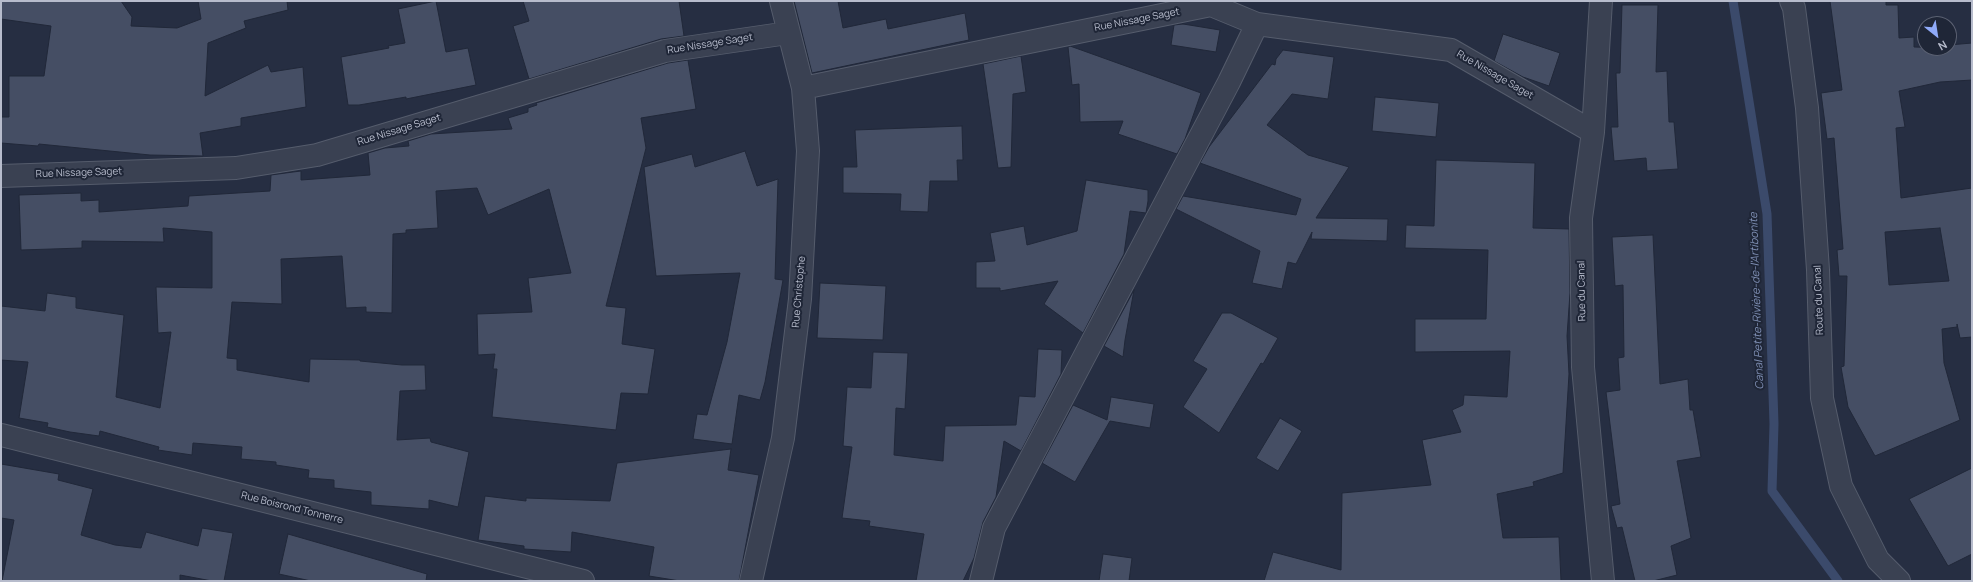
<!DOCTYPE html>
<html>
<head>
<meta charset="utf-8">
<style>
  body { margin:0 }
  #map { position:relative; width:1973px; height:582px; overflow:hidden; background:#262e42; font-family:Manrope,sans-serif }
  canvas { display:block }
  .frame { position:absolute; inset:0; border:2px solid #b7bccc; pointer-events:none }
  .north { position:absolute; left:1917px; top:16px; width:40px; height:40px; box-sizing:border-box; background:#1f2637; border:1px solid #5c6273; border-radius:50%; rotate:150deg; font-size:11px; font-weight:700; line-height:16px; text-align:center; color:#b7bccc }
  .north::after { content:''; display:block; margin:auto; width:14px; height:18px; background:#8faaf9; clip-path:polygon(50% 0,100% 100%,50% 72%,0 100%) }
</style>
</head>
<body>
<div id="map">
<canvas width="1973" height="582"></canvas>
<div class="frame"></div>
<div class="north">N</div>
</div>
<script>
const c = document.querySelector('canvas').getContext('2d');
c.lineJoin = 'round';
const shape = rows => new Path2D(rows.map(r => 'M' + r).join(''));
function trace(path, color, width, dash) { c.strokeStyle = color; c.lineWidth = width; c.lineCap = dash ? 'butt' : 'round'; c.setLineDash(dash || []); c.stroke(path); }
function fill(path, color) { c.fillStyle = color; c.fill(path, 'evenodd'); }
function label(font, color, halo, rows, align = 'center') {
  c.font = font + ' Manrope,sans-serif'; c.lineWidth = 4; c.setLineDash([]); c.textBaseline = 'middle'; c.strokeStyle = halo; c.fillStyle = color; for (const [text, x, y, turn = 0] of rows) {
    c.save(); c.translate(x, y); c.rotate((+turn || 0) * Math.PI / 180); c.textAlign = isNaN(turn) ? turn : align; if (halo) c.strokeText(text, 0, 0); c.fillText(text, 0, 0); c.restore();
  }
}
const stream = shape([
  [1733,1,1767,214,1774,424,1772,491,1838,581]
]);
const building = shape([
  [1,1,121,1,132,17,131,26,177,28,201,19,198,1,287,1,288,10,244,21,246,28,208,43,205,96,268,65,271,72,303,67,306,107,241,118,241,126,200,133,203,156,150,155,39,144,38,146,1,143,1,117,9,117,9,76,44,76,51,26,1,19,1,1],
  [436,1,446,52,468,48,476,85,406,99,406,97,359,105,348,105,341,57,389,48,388,46,405,43,398,9,436,1],
  [523,1,679,1,684,36,661,39,529,79,513,26,529,21,523,1],
  [794,1,838,1,843,28,886,19,888,29,965,13,969,40,812,73,794,1],
  [1830,1,1886,1,1886,5,1898,5,1899,38,1914,37,1914,47,1949,48,1949,45,1972,43,1972,80,1940,82,1899,91,1905,127,1896,128,1901,198,1972,188,1972,337,1960,338,1957,324,1957,327,1942,329,1944,363,1960,420,1875,456,1848,407,1841,367,1844,366,1847,276,1839,276,1837,250,1843,249,1834,138,1827,139,1821,93,1842,90,1830,1],
  [1940,228,1949,281,1889,285,1885,232,1940,228],
  [1622,5,1658,5,1656,72,1667,71,1669,122,1674,122,1678,169,1647,171,1646,158,1614,161,1611,127,1618,127,1616,73,1620,73,1622,5],
  [1183,24,1220,30,1216,52,1171,45,1174,25,1183,24],
  [1503,34,1560,53,1549,86,1523,77,1494,61,1503,34],
  [1070,46,1201,93,1185,139,1177,154,1118,134,1123,121,1080,122,1079,84,1072,85,1068,47,1070,46],
  [1283,50,1334,57,1328,99,1292,94,1267,125,1308,155,1349,167,1316,218,1388,219,1387,241,1311,239,1312,232,1296,264,1288,262,1282,289,1252,283,1260,251,1176,209,1183,196,1296,215,1301,199,1200,163,1209,147,1272,64,1275,65,1276,59,1283,50],
  [1021,56,1026,92,1013,94,1011,167,998,168,983,64,1021,56],
  [688,60,696,109,641,118,646,148,606,306,626,308,622,344,655,349,648,394,621,393,616,430,492,417,497,369,493,369,495,354,478,355,477,314,532,312,528,278,571,273,549,189,488,215,477,188,436,191,438,228,406,230,406,233,393,234,392,313,366,312,366,307,346,308,342,256,281,259,282,304,232,302,227,358,237,359,237,370,309,382,310,359,360,360,360,361,402,365,425,365,426,390,400,391,397,440,430,438,431,442,469,452,458,507,429,500,429,509,371,505,371,492,334,488,334,480,308,478,309,470,276,465,276,462,241,459,242,447,193,443,192,455,158,450,159,447,100,431,99,436,70,432,47,427,48,423,19,418,28,362,1,360,1,306,45,311,47,293,76,297,76,308,124,315,116,397,160,408,171,332,158,333,156,287,212,288,212,232,163,228,164,242,82,241,82,248,21,250,19,195,81,193,81,201,99,200,99,212,188,206,189,196,270,191,271,175,293,172,301,171,301,180,370,175,368,153,385,148,409,146,408,141,431,134,512,129,508,118,528,112,528,108,537,105,536,103,668,63,688,60],
  [1375,97,1439,103,1436,137,1372,131,1375,97],
  [962,126,963,160,957,160,958,181,930,181,928,212,900,211,901,194,843,193,843,167,857,167,855,130,962,126],
  [745,151,757,186,778,179,775,279,783,280,765,382,760,400,739,395,732,444,693,439,697,414,707,415,727,342,740,273,656,276,644,167,692,154,695,167,745,151],
  [1436,160,1535,163,1533,228,1569,229,1570,293,1567,336,1569,374,1563,473,1533,482,1534,486,1497,494,1503,538,1559,537,1561,581,1264,581,1273,552,1341,570,1342,493,1431,485,1422,440,1461,432,1452,410,1463,405,1464,395,1507,397,1510,351,1415,352,1415,319,1486,319,1488,250,1405,248,1406,225,1434,226,1436,160],
  [1086,180,1148,190,1148,201,1146,213,1130,211,1124,254,1083,333,1044,304,1058,281,1000,291,1000,288,976,288,976,262,995,261,990,233,1024,226,1027,245,1077,231,1086,180],
  [1653,235,1660,384,1688,379,1690,410,1693,410,1701,457,1677,461,1691,538,1671,546,1677,575,1653,581,1635,581,1622,527,1617,528,1611,506,1620,504,1606,392,1620,390,1618,358,1624,357,1623,285,1615,286,1612,237,1653,235],
  [820,283,886,286,883,340,817,338,820,283],
  [1134,290,1125,340,1123,357,1104,346,1134,290],
  [1222,313,1231,313,1278,338,1263,364,1261,363,1219,433,1183,407,1207,369,1193,361,1222,313],
  [1038,349,1062,350,1061,374,1021,451,1004,441,996,497,983,522,974,558,963,581,916,581,924,534,869,526,870,521,842,518,852,447,843,446,847,387,871,388,873,352,908,353,905,409,896,408,894,455,943,461,945,426,1016,425,1019,396,1035,397,1038,349],
  [1111,397,1154,404,1150,428,1110,421,1075,482,1042,463,1073,405,1107,420,1111,397],
  [1280,418,1302,431,1278,471,1256,458,1280,418],
  [731,449,728,470,759,475,739,581,680,581,649,576,654,547,572,532,571,552,524,549,524,546,478,540,485,496,526,501,526,498,610,501,617,463,731,449],
  [1,464,59,474,58,480,93,489,81,535,115,545,141,548,146,532,198,546,202,528,233,533,224,581,212,581,180,575,180,581,2,581,14,520,1,518,1,464],
  [1972,468,1972,554,1948,566,1909,499,1972,468],
  [288,534,427,574,426,581,311,581,279,574,288,534],
  [1103,554,1132,558,1129,581,1099,581,1103,554]
]);
const minor = shape([
  [1601,1,1593,132,1581,218,1583,367,1603,581],
  [1791,1,1794,8,1807,108,1818,270,1822,398,1841,486,1878,560,1899,581],
  [803,88,1211,5,1257,24,1451,50,1593,132],
  [1,176,236,168,317,155,665,51,788,33],
  [1,435,583,581],
  [751,581,783,438,800,299,808,151,803,88,781,1],
  [981,581,994,528,1229,82,1257,24]
]);
const streetNames = [
  ["Rue Nissage Saget",1137,20,-11],
  ["Rue Nissage Saget",710,44,-9],
  ["Rue Nissage Saget",1495,75,30],
  ["Rue Nissage Saget",399,130,-17],
  ["Rue Nissage Saget",79,173,-2],
  ["Rue du Canal",1582,291,-91],
  ["Rue Christophe",799,292,-85],
  ["Route du Canal",1819,300,-92],
  ["Rue Boisrond Tonnerre",292,508,14]
];
const waterNames = [
  ["Canal Petite-Rivière-de-l'Artibonite",1757,301,-92]
];
trace(stream, '#3b4a6b', 9);
fill(building, '#454e64');
trace(building, '#212839', 1);
trace(minor, '#555c6c', 24);
trace(minor, '#3a4152', 22);
label('10px', '#b7bccc', '#1f2637', streetNames);
label('italic 11px', '#7e8eb3', '#1f2637', waterNames);
</script>
</body>
</html>
